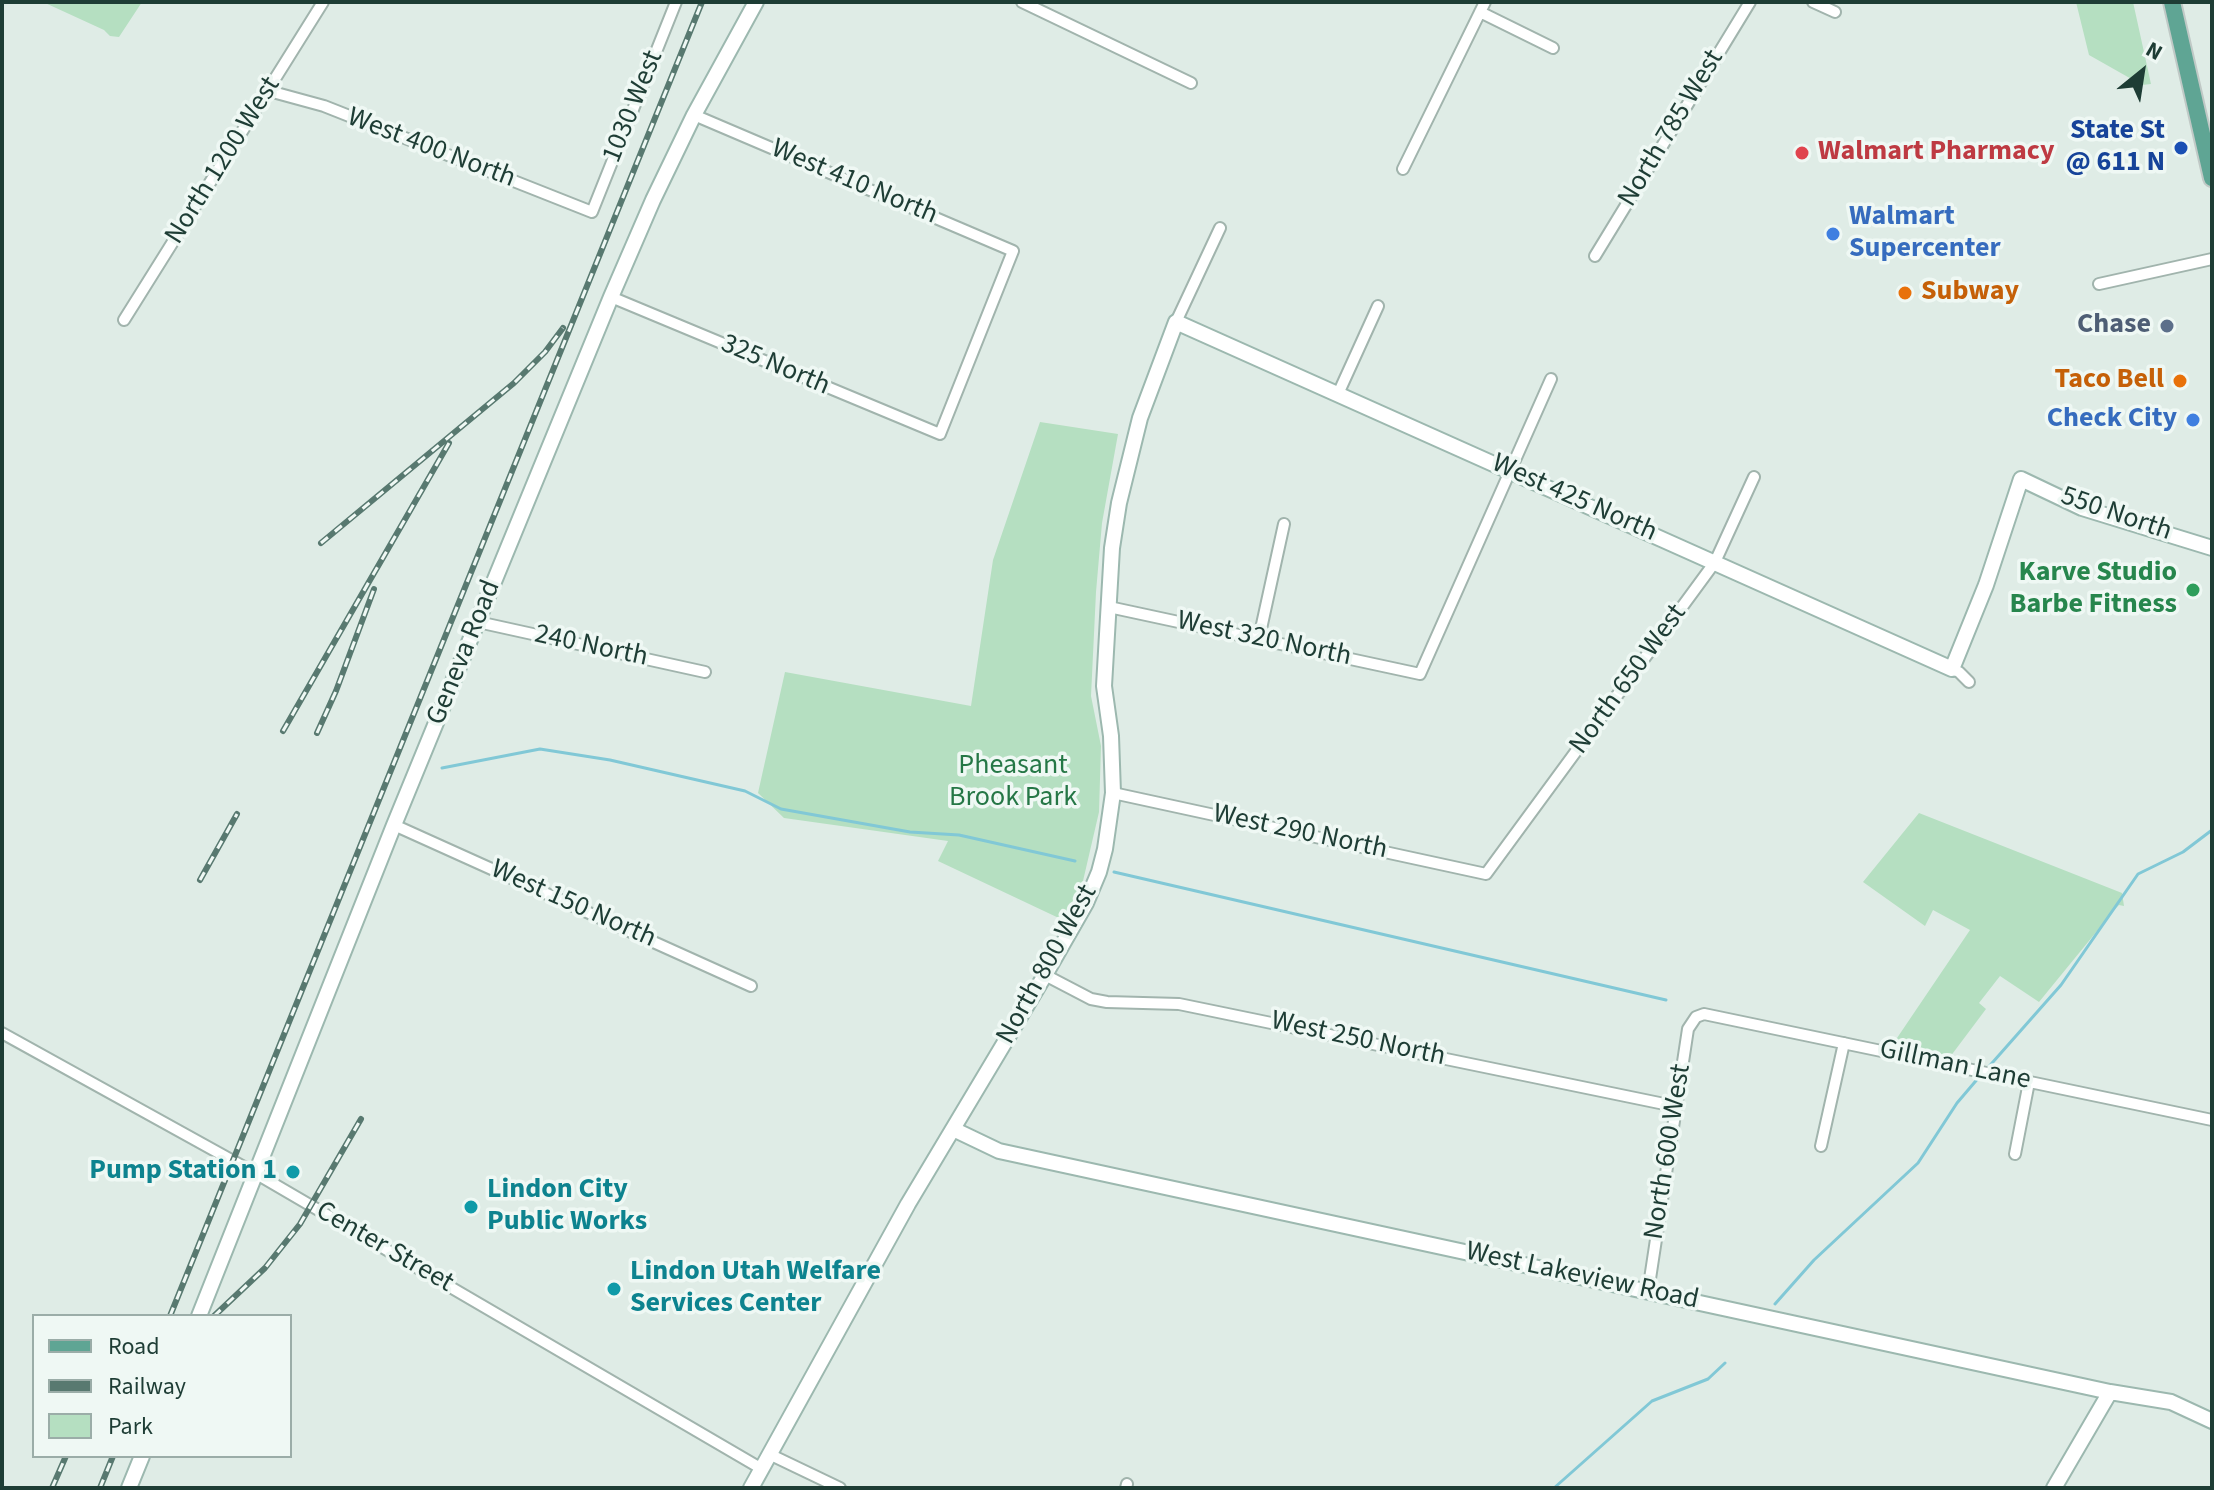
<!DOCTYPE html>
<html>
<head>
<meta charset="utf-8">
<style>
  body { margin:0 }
  #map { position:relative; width:2214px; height:1490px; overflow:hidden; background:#dfece6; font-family:"Source Sans 3",sans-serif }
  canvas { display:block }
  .frame { position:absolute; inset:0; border:4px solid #1e3d35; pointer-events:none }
  .legend { position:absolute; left:32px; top:1314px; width:260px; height:144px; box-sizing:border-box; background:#eff8f4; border:2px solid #9bada8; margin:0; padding:10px 14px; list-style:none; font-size:24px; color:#1e3d35 }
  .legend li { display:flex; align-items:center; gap:16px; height:40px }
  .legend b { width:40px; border:2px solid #9bada8 }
  .north { position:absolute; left:2102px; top:32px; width:80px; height:80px; -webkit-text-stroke:6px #eff8f4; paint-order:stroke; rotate:30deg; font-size:22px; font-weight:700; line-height:32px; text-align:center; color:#1e3d35 }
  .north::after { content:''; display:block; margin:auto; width:28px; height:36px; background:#1e3d35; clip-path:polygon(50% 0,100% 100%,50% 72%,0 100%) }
</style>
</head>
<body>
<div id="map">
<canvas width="2214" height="1490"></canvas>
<div class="frame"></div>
<ul class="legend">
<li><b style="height:10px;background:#5fa594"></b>Road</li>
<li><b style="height:10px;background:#587970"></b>Railway</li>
<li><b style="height:22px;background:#b5dfc1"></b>Park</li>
</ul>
<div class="north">N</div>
</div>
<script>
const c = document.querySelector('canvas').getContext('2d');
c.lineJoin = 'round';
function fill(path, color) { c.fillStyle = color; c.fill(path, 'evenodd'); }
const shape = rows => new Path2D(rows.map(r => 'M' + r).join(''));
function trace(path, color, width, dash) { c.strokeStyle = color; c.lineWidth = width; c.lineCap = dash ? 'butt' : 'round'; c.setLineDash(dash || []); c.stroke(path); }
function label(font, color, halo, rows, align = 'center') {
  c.font = font + ' "Source Sans 3",sans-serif'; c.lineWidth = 7; c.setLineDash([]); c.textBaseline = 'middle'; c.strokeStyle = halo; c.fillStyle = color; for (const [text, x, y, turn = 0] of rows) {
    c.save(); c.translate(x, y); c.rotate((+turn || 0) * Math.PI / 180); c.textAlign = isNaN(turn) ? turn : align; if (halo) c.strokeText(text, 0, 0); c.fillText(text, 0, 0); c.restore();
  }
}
const green = shape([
  [43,2,142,2,119,37,110,36,104,30],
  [2076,2,2133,2,2151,84,2142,85,2089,55],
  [1040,422,1118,434,1102,523,1096,592,1091,696,1101,746,1099,812,1083,881,1063,920,938,861,948,841,784,818,758,793,785,672,971,706,993,560],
  [1919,813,2122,893,2124,906,2119,905,2115,909,2039,1002,2000,976,1979,1003,1986,1009,1950,1057,1895,1041,1970,930,1933,910,1925,926,1863,882]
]);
const stream = shape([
  [442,768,540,749,610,760,745,791,781,809,910,832,959,835,1075,861],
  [1114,872,1666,1000],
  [1985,1071,2061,985,2138,874,2183,852,2212,830],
  [1775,1304,1814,1260,1918,1163,1957,1103,1980,1076],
  [1554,1488,1652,1401,1708,1379,1725,1363]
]);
const street = shape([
  [1022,2,1191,83],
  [1813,2,1835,12],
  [1480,12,1553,48],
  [269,91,324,106,592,212,676,2],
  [1403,169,1485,2],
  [1595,256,1750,2],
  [2099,284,2212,259],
  [611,297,940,434,1013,251,694,115],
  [124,320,323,2],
  [1176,322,1220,228],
  [1338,394,1378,306],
  [1109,607,1420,674,1551,379],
  [478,622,705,672],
  [1259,638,1284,524],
  [1952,669,1959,672,1969,682],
  [1113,793,1486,874,1715,562,1754,477],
  [394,825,751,986],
  [1045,975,1091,999,1107,1002,1179,1004,1674,1106],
  [2,1033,255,1173,762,1469],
  [1821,1146,1844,1043],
  [2015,1154,2029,1082],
  [1648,1292,1688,1029,1696,1017,1704,1014,2212,1120],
  [769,1454,840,1488],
  [1126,1488,1127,1484]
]);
const secondary = shape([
  [953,1129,999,1151,2110,1392,2171,1402,2212,1421],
  [199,1316,394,825,611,297,653,200,694,115,756,2],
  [129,1488,142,1456],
  [751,1488,908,1204,1045,975,1086,903,1099,872,1105,849,1113,793,1111,736,1104,686,1112,548,1119,503,1140,418,1176,322,1952,669,1986,585,2021,479,2082,508,2212,548],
  [2054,1488,2110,1392]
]);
const primary = shape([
  [2172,2,2212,178]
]);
const rail = shape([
  [321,543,514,383,545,352,563,328],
  [283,731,449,443],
  [317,733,336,691,374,589],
  [200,880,237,814],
  [170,1316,702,2],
  [214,1316,265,1268,300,1224,361,1119],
  [52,1488,66,1456],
  [100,1488,113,1456]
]);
const markers = [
  [2181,148,8,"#1a4fb4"],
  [1802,153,8,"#e0444e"],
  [1833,234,8,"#3f7fe0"],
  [1905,293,8,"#e8710a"],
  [2167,326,8,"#5c6f8a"],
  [2180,381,8,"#e8710a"],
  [2193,420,8,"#3f7fe0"],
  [2193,590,8,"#2e9e5b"],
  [293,1172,8,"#0f9aa8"],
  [471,1207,8,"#0f9aa8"],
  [614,1289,8,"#0f9aa8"]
];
const streetNames = [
  ["1030 West",634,107,-68],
  ["North 785 West",1672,129,-59],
  ["West 400 North",431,149,21],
  ["North 1200 West",224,161,-58],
  ["West 410 North",854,183,23],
  ["325 North",775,366,23],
  ["West 425 North",1574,499,24],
  ["550 North",2116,515,19],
  ["West 320 North",1264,640,12],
  ["240 North",591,647,12],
  ["Geneva Road",465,653,-68],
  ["North 650 West",1629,680,-54],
  ["West 290 North",1300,833,12],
  ["West 150 North",573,905,24],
  ["North 800 West",1048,965,-61],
  ["West 250 North",1358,1040,12],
  ["Gillman Lane",1955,1066,12],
  ["North 600 West",1669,1152,-81],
  ["Center Street",384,1248,30],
  ["West Lakeview Road",1582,1277,12]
];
const transitNames = [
  ["State St",2165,132],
  ["@ 611 N",2165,164]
];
const healthNames = [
  ["Walmart Pharmacy",1818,153]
];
const shopNames = [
  ["Walmart",1849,218],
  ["Supercenter",1849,250],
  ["Check City",2177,420,"right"]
];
const foodNames = [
  ["Subway",1921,293],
  ["Taco Bell",2164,381,"right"]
];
const serviceNames = [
  ["Chase",2151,326]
];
const leisureNames = [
  ["Karve Studio",2177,574],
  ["Barbe Fitness",2177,606]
];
const parkNames = [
  ["Pheasant",1013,767],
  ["Brook Park",1013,799]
];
const cultureNames = [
  ["Pump Station 1",277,1172,"right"],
  ["Lindon City",487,1191],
  ["Public Works",487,1223],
  ["Lindon Utah Welfare",630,1273],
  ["Services Center",630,1305]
];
fill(green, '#b5dfc1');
trace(stream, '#81c8d6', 3);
trace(street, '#a1b4ad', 14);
trace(secondary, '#9cb8af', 18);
trace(primary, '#c0c9c6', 20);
trace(street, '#fff', 10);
trace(secondary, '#fff', 14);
trace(primary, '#5fa594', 16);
trace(rail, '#587970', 6);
trace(rail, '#eff8f4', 3, [9]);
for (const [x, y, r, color] of markers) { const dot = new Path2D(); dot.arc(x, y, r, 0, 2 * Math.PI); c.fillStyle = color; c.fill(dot); trace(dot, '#eff8f4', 3); }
label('28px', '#1e3d35', '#eff8f4', streetNames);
label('bold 28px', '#164399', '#eff8f4', transitNames, 'right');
label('bold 28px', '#be3a42', '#eff8f4', healthNames, 'left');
label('bold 28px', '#366cbe', '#eff8f4', shopNames, 'left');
label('bold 28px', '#c56008', '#eff8f4', foodNames, 'left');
label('bold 28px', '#4e5e75', '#eff8f4', serviceNames, 'right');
label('bold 28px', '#27864d', '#eff8f4', leisureNames, 'right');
label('28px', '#257746', '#eff8f4', parkNames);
label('bold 28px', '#0d838f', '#eff8f4', cultureNames, 'left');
</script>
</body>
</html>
